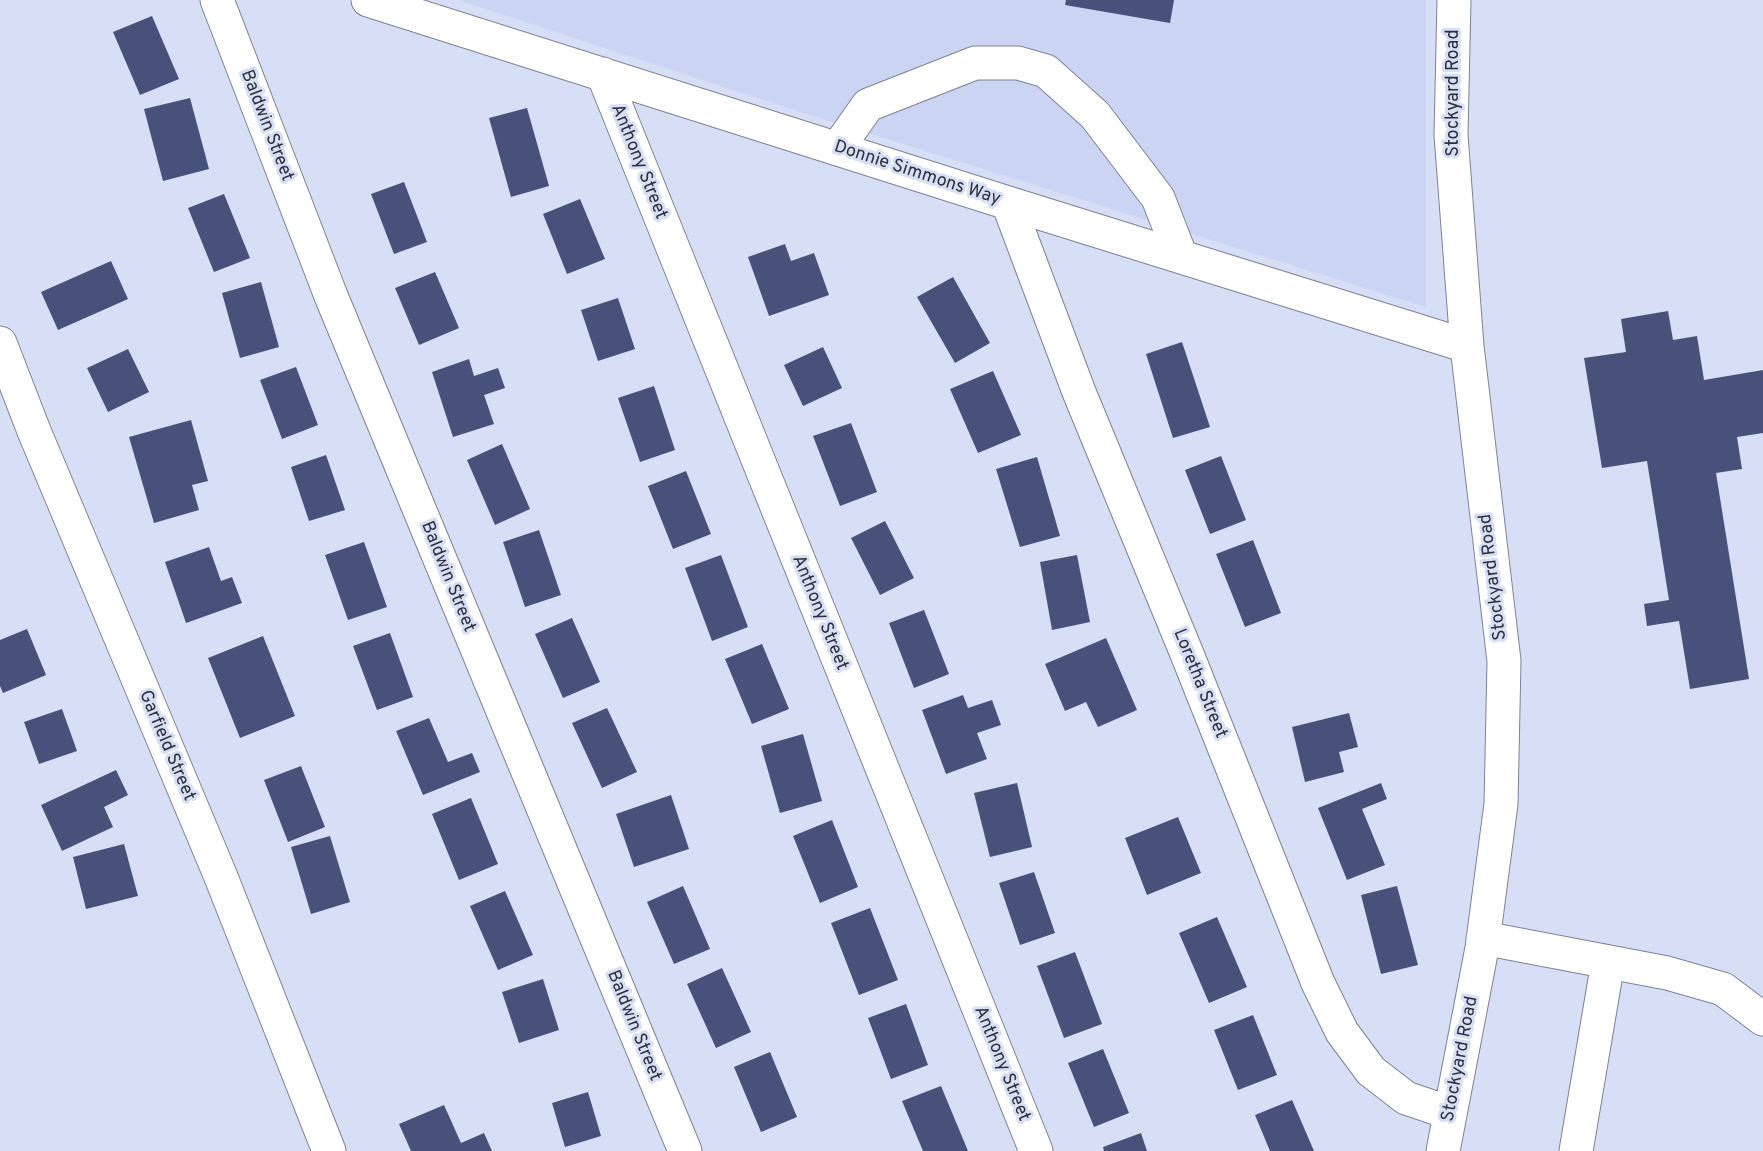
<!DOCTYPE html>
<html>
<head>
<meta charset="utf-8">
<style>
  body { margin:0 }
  canvas { display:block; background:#d7dff6 }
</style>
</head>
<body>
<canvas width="1763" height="1151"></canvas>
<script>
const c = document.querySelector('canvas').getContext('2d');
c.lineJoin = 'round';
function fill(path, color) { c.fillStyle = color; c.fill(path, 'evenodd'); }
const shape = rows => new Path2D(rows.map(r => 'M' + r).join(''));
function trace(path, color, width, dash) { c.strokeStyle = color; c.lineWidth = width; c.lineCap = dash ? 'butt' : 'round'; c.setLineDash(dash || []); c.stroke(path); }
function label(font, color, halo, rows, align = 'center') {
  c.font = font + ' Overpass,sans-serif'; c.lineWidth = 6; c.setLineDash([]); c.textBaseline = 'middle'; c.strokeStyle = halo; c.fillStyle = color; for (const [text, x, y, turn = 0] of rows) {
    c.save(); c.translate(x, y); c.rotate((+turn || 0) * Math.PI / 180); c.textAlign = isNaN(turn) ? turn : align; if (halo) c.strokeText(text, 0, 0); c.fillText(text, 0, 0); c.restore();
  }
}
const built = shape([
  [458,0,1426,0,1426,307,794,110]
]);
const building = shape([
  [1066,0,1174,0,1170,23,1065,5],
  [152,16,179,79,140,95,113,32],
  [190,98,209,169,163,181,144,109],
  [527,108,549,186,511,197,489,118],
  [404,182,427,242,394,254,371,194],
  [224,194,250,258,214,272,188,208],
  [580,199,605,259,567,274,543,214],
  [785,244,791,261,814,253,829,295,769,316,748,257],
  [111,261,128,299,58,330,41,292],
  [435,272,459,328,419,345,395,288],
  [953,277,990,343,955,363,917,297],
  [261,282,279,347,240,358,222,293],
  [618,298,635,349,598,361,581,310],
  [1668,311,1673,340,1697,336,1704,380,1763,370,1763,433,1737,437,1742,469,1716,473,1749,679,1690,689,1679,621,1647,626,1644,604,1669,600,1647,461,1602,468,1584,358,1626,352,1621,319],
  [1182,342,1210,427,1173,438,1146,354],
  [823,347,842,388,803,406,784,365],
  [128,349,149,392,108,412,87,368],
  [469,359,474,376,498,368,505,388,484,395,494,424,453,437,432,372],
  [296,367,318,425,282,439,260,380],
  [993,371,1021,435,978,453,950,389],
  [654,386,675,450,640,462,618,398],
  [191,420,208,481,192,485,199,510,154,523,129,437],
  [851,423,877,492,840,506,813,436],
  [502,444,530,509,495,525,467,460],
  [326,455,345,510,309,521,291,467],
  [1221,456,1246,520,1210,534,1185,470],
  [1037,457,1060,536,1020,547,996,469],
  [686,471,711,534,673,549,648,486],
  [885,521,914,578,880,595,851,538],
  [539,530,561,595,525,607,503,542],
  [1253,540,1281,613,1245,627,1216,554],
  [364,542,387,607,348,620,325,555],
  [209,547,221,581,232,577,242,603,186,623,165,562],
  [721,555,748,627,712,641,685,568],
  [1077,555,1090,622,1052,630,1040,562],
  [924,610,949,674,914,688,889,623],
  [572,618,600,682,563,698,535,634],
  [27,629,46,675,3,693,0,686,0,640],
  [390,633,413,697,377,710,353,646],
  [263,636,295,716,240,738,208,658],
  [1106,638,1137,710,1098,727,1086,702,1065,711,1045,664],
  [762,644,789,709,752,724,725,659],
  [963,695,968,708,992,700,1001,725,977,733,987,759,946,774,922,710],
  [607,708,637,772,602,788,572,723],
  [62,709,77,751,39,764,24,722],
  [1349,713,1358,747,1339,752,1344,772,1305,782,1292,727],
  [429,718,448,762,472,753,480,772,423,795,396,731],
  [803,734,822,801,780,813,761,746],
  [301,766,325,827,288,842,264,780],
  [116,770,128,795,104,807,113,827,62,851,41,805],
  [1017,783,1032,847,990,857,974,793],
  [1381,783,1387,799,1362,809,1385,865,1347,880,1318,808],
  [671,795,689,849,634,867,616,814],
  [471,798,498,864,459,880,432,814],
  [1178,817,1201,873,1147,895,1125,838],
  [832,820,858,887,820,903,793,836],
  [330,836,350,902,311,914,291,847],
  [124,844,138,896,86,909,73,857],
  [1034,872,1055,933,1020,945,999,883],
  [683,886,710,949,674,964,647,902],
  [1397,886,1418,965,1381,974,1361,895],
  [505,891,533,955,498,970,470,906],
  [870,908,898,980,859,995,831,923],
  [1217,917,1247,987,1209,1003,1179,933],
  [1075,952,1102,1024,1064,1038,1037,966],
  [722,968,751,1032,716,1048,687,984],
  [543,979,559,1030,519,1043,502,992],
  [906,1004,928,1065,891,1079,868,1018],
  [1253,1015,1277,1075,1238,1090,1214,1030],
  [1103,1049,1129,1113,1094,1127,1068,1063],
  [770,1052,797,1117,761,1132,734,1067],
  [941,1086,968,1151,923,1151,902,1101],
  [588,1092,601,1136,565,1147,552,1103],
  [1292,1100,1314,1151,1270,1151,1255,1115],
  [444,1105,461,1143,484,1133,492,1151,411,1151,399,1124],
  [1141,1133,1147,1151,1104,1151,1103,1147]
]);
const minor = shape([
  [217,0,331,296,685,1151],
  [368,0,1008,203,1467,346],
  [603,74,1036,1151],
  [837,149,868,105,975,63,1018,63,1046,71,1095,115,1158,198,1181,257],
  [1008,203,1079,392,1187,654,1318,983,1342,1032,1371,1071,1406,1098,1450,1113],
  [0,343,34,431,221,877,329,1151],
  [1483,938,1667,973,1723,989,1763,1019],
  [1443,1151,1482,948,1501,804,1504,661,1467,346,1451,135,1454,0],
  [1576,1151,1608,962]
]);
const streetNames = [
  ["Stockyard Road",1454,93,-90],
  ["Baldwin Street",266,126,69],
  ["Anthony Street",638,162,68],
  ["Donnie Simmons Way",917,174,18],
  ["Baldwin Street",447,577,68],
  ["Stockyard Road",1494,577,-97],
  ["Anthony Street",819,613,68],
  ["Loretha Street",1199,684,68],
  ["Garfield Street",166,746,67],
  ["Baldwin Street",633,1026,68],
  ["Stockyard Road",1461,1059,-79],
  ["Anthony Street",1001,1064,68]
];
fill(built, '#cbd4f3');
fill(building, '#475179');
trace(minor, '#7c8398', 35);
trace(minor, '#fff', 33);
label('18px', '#2c2f38', '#d7dff6', streetNames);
</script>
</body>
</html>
